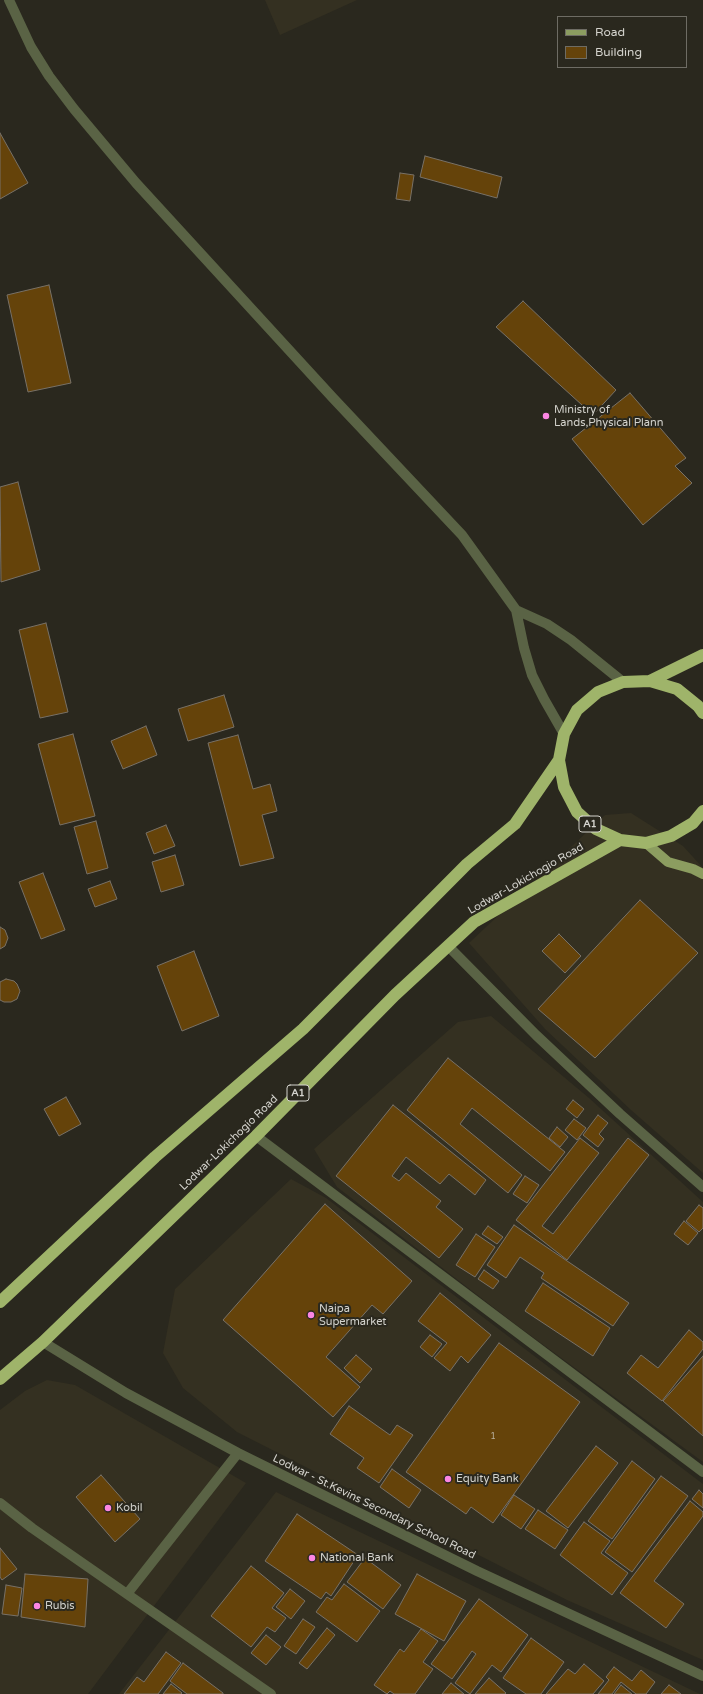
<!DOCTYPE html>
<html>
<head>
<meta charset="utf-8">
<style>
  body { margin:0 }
  #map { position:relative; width:703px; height:1694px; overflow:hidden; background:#2a281e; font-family:"Varela Round",sans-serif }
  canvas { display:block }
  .legend { position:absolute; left:557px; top:16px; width:130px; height:52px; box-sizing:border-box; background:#2a281e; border:1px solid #6e6c64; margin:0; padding:5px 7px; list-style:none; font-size:12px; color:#d4d3cd }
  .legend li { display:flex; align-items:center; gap:8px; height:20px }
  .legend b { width:20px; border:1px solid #6e6c64 }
</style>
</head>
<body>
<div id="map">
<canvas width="703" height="1694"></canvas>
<ul class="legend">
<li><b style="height:5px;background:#8c9d60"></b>Road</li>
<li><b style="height:11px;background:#65430a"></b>Building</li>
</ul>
</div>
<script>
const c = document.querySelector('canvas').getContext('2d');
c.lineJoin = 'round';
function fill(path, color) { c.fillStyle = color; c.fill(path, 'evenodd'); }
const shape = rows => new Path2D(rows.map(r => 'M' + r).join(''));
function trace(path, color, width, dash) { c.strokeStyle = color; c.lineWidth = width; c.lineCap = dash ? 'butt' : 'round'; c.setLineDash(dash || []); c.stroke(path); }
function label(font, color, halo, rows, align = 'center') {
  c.font = font + ' "Varela Round",sans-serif'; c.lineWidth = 4; c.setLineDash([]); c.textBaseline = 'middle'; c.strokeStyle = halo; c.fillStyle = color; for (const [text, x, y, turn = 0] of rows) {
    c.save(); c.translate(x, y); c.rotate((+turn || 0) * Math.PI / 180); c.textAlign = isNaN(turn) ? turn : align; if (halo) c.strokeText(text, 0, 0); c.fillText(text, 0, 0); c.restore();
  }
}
const built = shape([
  [265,0,357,0,280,35],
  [631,813,683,846,703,868,703,1173,631,1110,545,1029,469,943,605,815],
  [491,1016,589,1098,703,1202,703,1462,515,1324,337,1187,314,1149,458,1022],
  [291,1179,326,1198,703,1484,703,1660,567,1600,237,1432,183,1388,163,1353,175,1289],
  [47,1380,75,1385,246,1483,88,1694,0,1694,0,1410,25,1391],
  [276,1492,700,1694,119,1694]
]);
const building = shape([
  [0,133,28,183,0,199,0,133],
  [425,156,502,177,497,198,420,177,425,156],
  [400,173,414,175,410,201,396,199,400,173],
  [49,285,71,383,28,392,7,295,49,285],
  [523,301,616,390,593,415,496,327,523,301],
  [630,393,686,458,675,466,692,483,643,525,572,439,630,393],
  [18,482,40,570,1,582,0,487,18,482],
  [46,623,68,712,40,718,19,630,46,623],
  [224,695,234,727,188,741,178,709,224,695],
  [146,726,157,755,123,769,111,741,146,726],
  [73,734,95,816,60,825,38,744,73,734],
  [238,735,253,789,270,784,277,811,262,815,274,858,240,866,208,743,238,735],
  [96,821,108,868,87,874,74,827,96,821],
  [166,825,175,846,154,854,146,833,166,825],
  [175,855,184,885,161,892,152,862,175,855],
  [43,873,65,930,41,939,19,882,43,873],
  [110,881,117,899,95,907,88,889,110,881],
  [640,900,698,953,595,1058,538,1009,640,900],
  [0,927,5,930,8,938,5,946,0,949,0,927],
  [559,934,581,956,565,973,542,951,559,934],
  [194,951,219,1016,182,1031,157,966,194,951],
  [6,979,14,981,17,984,20,991,17,999,11,1002,4,1002,0,1000,0,982,6,979],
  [448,1058,565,1152,550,1171,472,1108,460,1124,522,1175,508,1193,407,1110,448,1058],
  [66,1097,81,1124,59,1136,44,1109,66,1097],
  [573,1100,584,1109,577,1118,566,1109,573,1100],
  [393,1105,486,1180,475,1195,449,1174,440,1184,406,1157,392,1176,399,1181,406,1173,441,1201,436,1207,463,1229,439,1258,336,1176,393,1105],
  [598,1115,608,1123,599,1134,604,1139,598,1147,583,1135,598,1115],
  [574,1119,586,1128,577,1140,565,1130,574,1119],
  [557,1127,568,1137,560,1147,549,1138,557,1127],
  [580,1138,599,1153,542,1226,553,1234,628,1138,649,1155,567,1260,516,1220,580,1138],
  [525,1176,539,1185,527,1203,513,1194,525,1176],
  [325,1204,412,1281,383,1314,372,1305,326,1357,360,1387,333,1417,223,1320,325,1204],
  [699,1205,703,1208,703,1228,699,1232,686,1221,699,1205],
  [684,1221,698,1233,688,1245,674,1234,684,1221],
  [514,1225,629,1303,613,1326,541,1278,544,1273,520,1257,506,1278,487,1265,514,1225],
  [488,1226,503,1237,497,1244,482,1234,488,1226],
  [476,1234,495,1247,475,1277,456,1265,476,1234],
  [484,1270,499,1281,493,1289,478,1279,484,1270],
  [543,1283,610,1328,593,1356,525,1311,543,1283],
  [440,1293,491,1335,468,1363,461,1356,450,1371,434,1358,447,1343,418,1321,440,1293],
  [689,1330,703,1342,703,1349,662,1401,627,1373,641,1355,658,1368,689,1330],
  [430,1335,442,1344,432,1357,420,1347,430,1335],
  [499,1343,580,1402,493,1523,471,1507,466,1514,406,1472,499,1343],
  [356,1355,372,1369,360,1383,344,1368,356,1355],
  [703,1356,703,1436,663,1401,703,1356],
  [349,1406,390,1435,397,1425,413,1435,379,1483,357,1468,364,1458,330,1434,349,1406],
  [596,1446,618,1463,568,1528,546,1511,596,1446],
  [632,1461,655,1479,612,1539,588,1521,632,1461],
  [392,1469,421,1490,409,1508,380,1487,392,1469],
  [101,1475,140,1519,115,1542,76,1497,101,1475],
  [661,1476,688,1496,632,1572,605,1552,661,1476],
  [699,1490,703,1494,703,1508,692,1499,699,1490],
  [514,1495,535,1509,521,1529,501,1515,514,1495],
  [690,1501,703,1512,703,1516,654,1581,684,1604,666,1628,620,1593,690,1501],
  [538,1510,568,1530,555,1549,525,1529,538,1510],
  [297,1514,358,1555,331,1596,326,1592,321,1599,265,1561,297,1514],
  [584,1522,610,1541,601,1553,628,1573,612,1595,560,1555,584,1522],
  [0,1548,17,1569,2,1580,0,1577,0,1548],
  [365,1558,401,1585,383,1609,347,1582,365,1558],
  [251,1566,284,1593,272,1608,286,1618,275,1632,267,1627,251,1647,211,1616,251,1566],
  [25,1574,88,1579,85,1627,21,1617,25,1574],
  [417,1574,466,1601,444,1641,395,1614,417,1574],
  [344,1584,380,1611,357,1642,316,1612,327,1597,332,1600,344,1584],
  [6,1585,22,1588,18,1616,2,1614,6,1585],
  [290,1589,305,1601,291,1619,276,1607,290,1589],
  [479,1599,528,1635,501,1672,492,1665,470,1694,455,1683,476,1654,472,1651,452,1679,431,1664,479,1599],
  [303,1619,315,1627,296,1654,284,1646,303,1619],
  [327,1628,335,1635,307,1669,299,1663,327,1628],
  [421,1629,438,1641,423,1662,433,1669,415,1694,394,1694,390,1691,387,1694,374,1685,400,1649,404,1652,421,1629],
  [266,1635,281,1647,266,1665,251,1653,266,1635],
  [531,1638,564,1662,541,1694,526,1694,503,1678,531,1638],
  [166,1652,181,1663,158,1694,124,1694,137,1677,144,1682,166,1652],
  [183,1663,223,1693,223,1694,187,1694,170,1681,183,1663],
  [584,1664,604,1681,593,1694,546,1694,568,1669,575,1674,584,1664],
  [614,1667,632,1681,641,1670,655,1682,646,1694,636,1694,621,1682,612,1694,598,1694,609,1680,606,1677,614,1667],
  [489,1678,506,1693,505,1694,475,1694,489,1678],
  [451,1683,464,1694,442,1694,451,1683],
  [171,1684,182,1693,181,1694,163,1694,171,1684],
  [621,1685,632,1694,614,1694,621,1685],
  [669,1685,681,1694,661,1694,669,1685]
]);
const minor = shape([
  [9,0,31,47,49,76,74,109,136,183,333,398,462,535,516,610,524,648,532,675,544,699,564,734],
  [516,610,547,624,571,640,623,682],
  [449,947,536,1035,620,1114,703,1187],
  [256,1136,703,1472],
  [43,1342,126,1393,238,1453,477,1571,703,1676],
  [0,1503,32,1528,271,1694],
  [127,1594,238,1453]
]);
const major = shape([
  [646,843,668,862,693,869,703,874]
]);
const highway = shape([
  [650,681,703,655],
  [703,713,698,706,677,689,650,681,623,682,598,692,577,710,564,734,559,760,564,787,577,812,596,829,620,840,646,843,671,836,693,823,703,811],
  [0,1302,155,1157,303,1029,467,864,515,824,559,760],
  [0,1379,43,1342,256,1136,395,995,474,922,620,840]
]);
const markers = [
  [546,416,4,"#fc86e3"],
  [311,1315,4,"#fc86e3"],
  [448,1479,4,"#fc86e3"],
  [108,1508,4,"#fc86e3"],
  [312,1558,4,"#fc86e3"],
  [37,1606,4,"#fc86e3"]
];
const numberNames = [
  ["1",493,1437]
];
const shields = [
  [590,824,22],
  [298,1093,22]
];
const shieldNames = [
  ["A1",590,824],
  ["A1",298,1093]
];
const poiNames = [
  ["Ministry of",554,410],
  ["Lands,Physical Plann",554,423],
  ["Naipa",319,1309],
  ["Supermarket",319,1322],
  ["Equity Bank",456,1479],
  ["Kobil",116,1508],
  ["National Bank",320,1558],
  ["Rubis",45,1606]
];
const streetNames = [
  ["Lodwar-Lokichogio Road",526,879,-30],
  ["Lodwar-Lokichogio Road",229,1143,-44],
  ["Lodwar - St.Kevins Secondary School Road",374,1507,26]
];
fill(built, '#343021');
fill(building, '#65430a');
trace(building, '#787167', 1);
trace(minor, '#5a6345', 10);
trace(major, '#8c9d60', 10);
trace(highway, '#9fb46a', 12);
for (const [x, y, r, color] of markers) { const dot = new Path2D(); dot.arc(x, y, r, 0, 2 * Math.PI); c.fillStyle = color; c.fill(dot); trace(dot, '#2a281e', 1.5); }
label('9px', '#b8af9c', null, numberNames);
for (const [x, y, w] of shields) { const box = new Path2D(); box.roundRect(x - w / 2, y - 8, w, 16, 3); c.fillStyle = '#2a281e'; c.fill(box); trace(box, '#d4d3cd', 1); }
label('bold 10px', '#d4d3cd', null, shieldNames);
label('11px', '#d4d3cd', '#2a281e', poiNames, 'left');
label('11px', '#d4d3cd', '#2a281e', streetNames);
</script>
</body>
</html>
